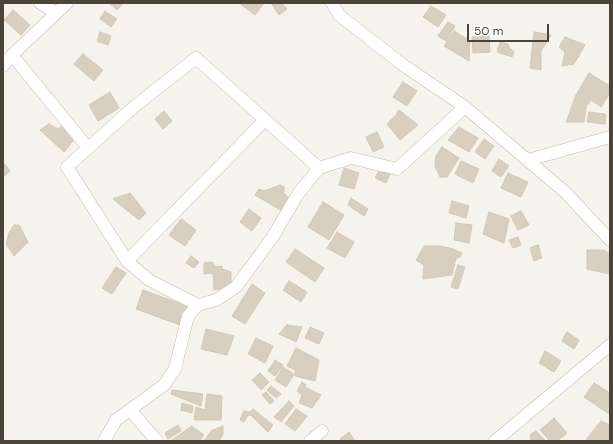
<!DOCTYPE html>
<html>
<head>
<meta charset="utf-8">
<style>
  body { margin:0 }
  #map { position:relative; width:613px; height:444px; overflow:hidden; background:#f6f3ec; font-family:"DM Sans",sans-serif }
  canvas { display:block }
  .frame { position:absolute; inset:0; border:4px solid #4b4439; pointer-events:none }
  .scale { position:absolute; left:467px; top:24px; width:82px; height:18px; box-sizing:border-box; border:2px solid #4b4439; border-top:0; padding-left:5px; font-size:12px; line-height:14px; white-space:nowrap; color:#4b4439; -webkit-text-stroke:3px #fff; paint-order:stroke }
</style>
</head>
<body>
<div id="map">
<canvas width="613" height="444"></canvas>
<div class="frame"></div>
<div class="scale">50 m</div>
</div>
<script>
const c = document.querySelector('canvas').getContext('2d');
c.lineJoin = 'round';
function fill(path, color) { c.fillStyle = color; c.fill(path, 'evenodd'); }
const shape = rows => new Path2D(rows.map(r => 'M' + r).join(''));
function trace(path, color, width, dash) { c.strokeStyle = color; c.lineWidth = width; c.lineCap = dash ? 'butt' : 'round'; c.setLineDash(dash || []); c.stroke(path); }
const building = shape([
  [109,3,124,3,117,10,109,3],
  [239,3,264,3,255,15,239,3],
  [271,3,282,3,287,9,279,15,271,3],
  [431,6,446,15,438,27,423,17,431,6],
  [13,10,30,25,21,35,4,20,13,10],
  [105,11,117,19,111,27,100,19,105,11],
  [448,22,455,26,446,41,438,36,448,22],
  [454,31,470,41,469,61,444,46,454,31],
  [100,32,111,36,108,45,97,41,100,32],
  [534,32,551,35,541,51,541,70,530,68,534,32],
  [489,36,490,52,473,53,472,37,489,36],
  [565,37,585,45,574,64,562,66,565,52,559,47,565,37],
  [500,42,508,44,509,47,514,52,512,57,497,52,500,42],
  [83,54,103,70,94,81,74,64,83,54],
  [589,73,610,86,610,93,601,107,591,100,586,107,584,122,566,122,576,95,589,73],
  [403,82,417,91,407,106,393,97,403,82],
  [110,92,119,108,98,121,89,105,110,92],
  [399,110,418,125,400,140,387,124,397,114,397,112,399,110],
  [164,111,172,121,163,129,155,119,164,111],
  [589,112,606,114,605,124,587,122,589,112],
  [49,124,58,129,64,124,76,137,64,152,40,130,49,124],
  [459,127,478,138,469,152,448,140,459,127],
  [377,132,384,147,373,152,366,137,377,132],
  [484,139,494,146,485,159,475,152,484,139],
  [442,147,459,158,447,177,440,177,435,166,436,156,442,147],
  [499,159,509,166,501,177,492,171,499,159],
  [461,161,479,169,473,183,455,174,461,161],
  [3,162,10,171,3,177,3,162],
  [344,168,359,173,354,189,339,185,344,168],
  [380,169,390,174,386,183,375,178,380,169],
  [508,173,528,182,521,197,501,188,508,173],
  [280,185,284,187,284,193,290,200,282,211,255,195,259,189,264,191,280,185],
  [130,193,146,213,139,220,113,199,130,193],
  [351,198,368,209,364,216,348,205,351,198],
  [452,201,469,206,466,218,449,213,452,201],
  [323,202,344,215,329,240,308,227,323,202],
  [249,209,261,218,252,231,240,222,249,209],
  [521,211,529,225,518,230,511,216,521,211],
  [489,212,509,219,504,243,483,234,489,212],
  [181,219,196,230,185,246,169,235,181,219],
  [456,223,472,225,469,243,454,240,456,223],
  [14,225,19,225,28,242,14,256,6,244,9,233,14,225],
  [337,232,354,242,345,258,327,248,337,232],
  [518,237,521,245,513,248,509,240,518,237],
  [538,245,542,258,534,261,530,248,538,245],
  [424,246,440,246,450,248,462,253,460,257,456,258,452,275,423,279,424,265,416,260,424,246],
  [295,249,324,268,315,282,286,262,295,249],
  [587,250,604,250,610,254,610,274,587,269,587,250],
  [191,256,199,262,194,268,186,263,191,256],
  [212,262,216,267,222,266,222,269,231,272,231,288,214,290,213,273,204,274,204,263,212,262],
  [458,265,465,267,458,289,451,287,458,265],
  [116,267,126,273,112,294,102,288,116,267],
  [289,281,307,292,301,302,283,290,289,281],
  [252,284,265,293,245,324,232,316,252,284],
  [143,290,187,306,180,325,136,309,143,290],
  [287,325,302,327,296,342,279,334,287,325],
  [310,327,324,333,319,344,305,338,310,327],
  [206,329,234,336,227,355,201,349,206,329],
  [567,332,579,340,574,349,562,341,567,332],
  [256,338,273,346,265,363,248,354,256,338],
  [296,348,319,360,315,381,295,376,295,370,287,366,296,348],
  [545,351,561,361,554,372,539,363,545,351],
  [275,360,283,365,275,376,268,371,275,360],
  [283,367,294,374,286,387,275,380,283,367],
  [260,373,269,382,261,390,252,380,260,373],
  [302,382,306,385,305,387,321,395,312,408,299,403,302,395,297,391,302,382],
  [594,383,610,393,609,414,584,397,594,383],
  [271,386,281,394,276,398,267,390,271,386],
  [172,390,203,394,201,406,171,394,172,390],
  [266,392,274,401,270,404,262,395,266,392],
  [207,394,222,396,221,420,194,420,196,407,205,410,207,394],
  [289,401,294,406,281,422,274,417,289,401],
  [182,403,193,406,192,413,181,410,182,403],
  [253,409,273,425,268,432,251,415,248,415,244,422,240,420,244,411,250,412,253,409],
  [296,409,307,416,295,431,285,424,296,409],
  [554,418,567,433,557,441,550,441,540,430,554,418],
  [601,421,610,425,610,441,585,441,601,421],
  [178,425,181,431,168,439,165,433,178,425],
  [192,426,204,435,199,441,173,441,172,440,192,426],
  [223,426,223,434,219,441,204,441,211,431,223,426],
  [536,431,546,441,530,441,531,434,536,431],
  [349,432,355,441,342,441,340,439,349,432]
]);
const street = shape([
  [40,3,56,13],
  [67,3,12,55,88,148],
  [332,3,339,15,403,65,465,107,565,192,610,240],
  [3,66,12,55],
  [528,160,610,137],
  [127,261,265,120],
  [198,305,149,280,127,261,67,167,135,106,196,58,319,168],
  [130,410,157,441],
  [104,441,116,420,164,385,175,369,188,316,198,305,216,300,236,287,272,238,298,194,319,168,351,158,397,169,465,107],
  [310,441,322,431],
  [495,441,610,345]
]);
fill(building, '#d8cfc1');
trace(building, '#d3c7b4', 1);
trace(street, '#c2bbae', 13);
trace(street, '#fff', 12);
</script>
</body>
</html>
